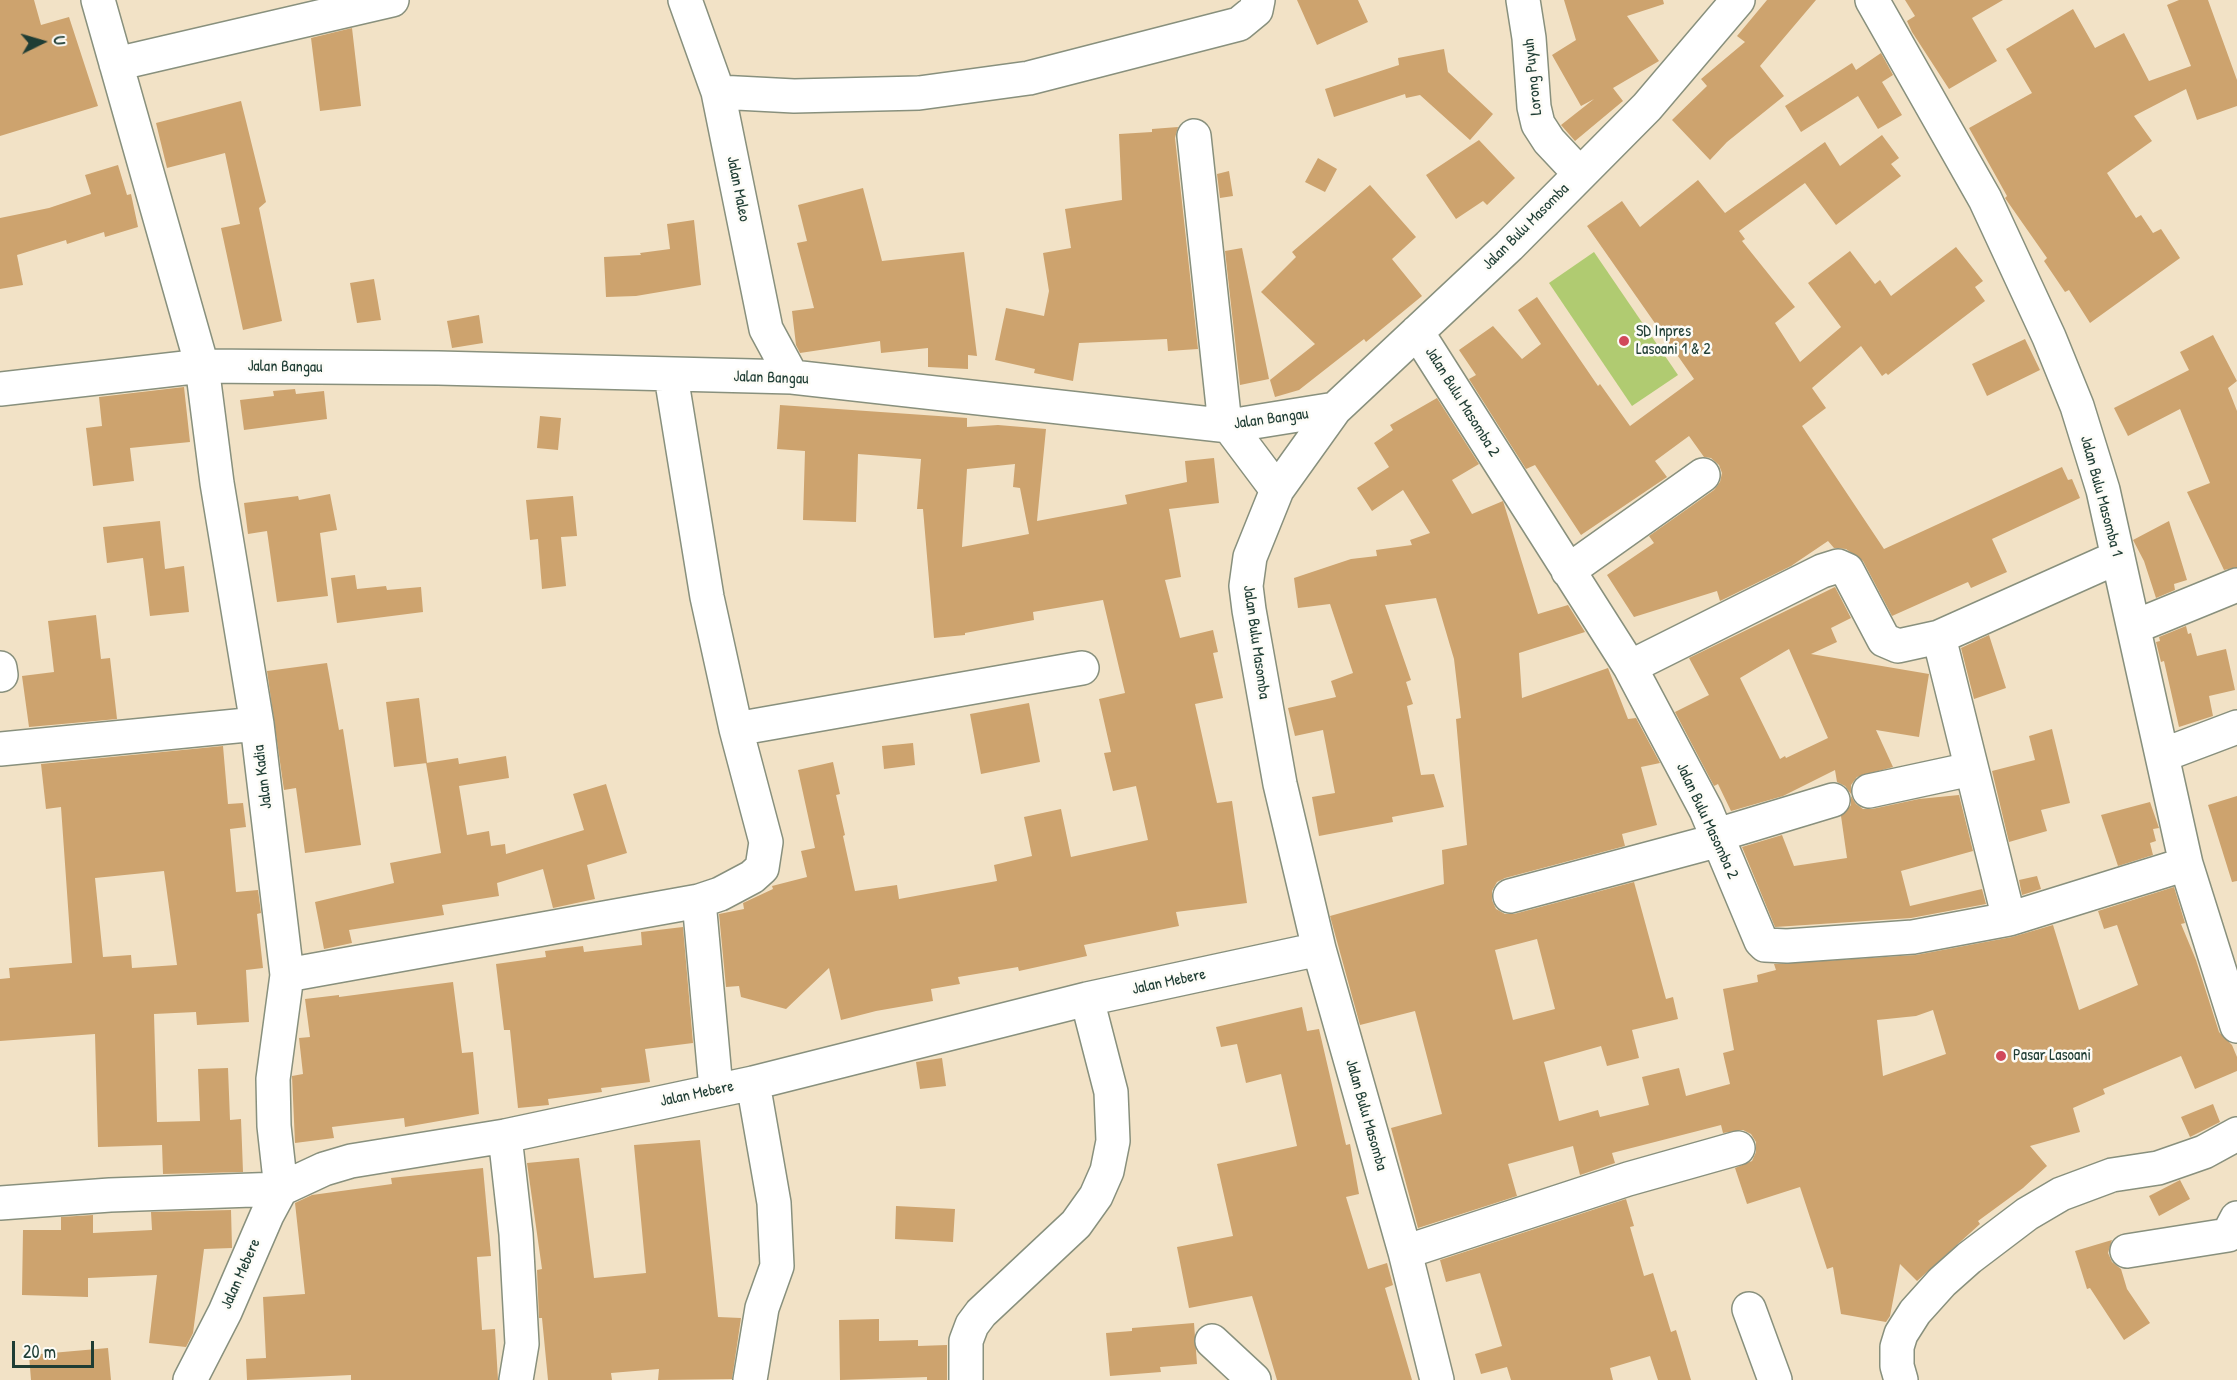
<!DOCTYPE html>
<html>
<head>
<meta charset="utf-8">
<style>
  body { margin:0 }
  #map { position:relative; width:2237px; height:1380px; overflow:hidden; background:#f2e2c6; font-family:"Patrick Hand",sans-serif }
  canvas { display:block }
  .north { position:absolute; left:12px; top:12px; width:60px; height:60px; -webkit-text-stroke:4px #fdfcf7; paint-order:stroke; rotate:85deg; font-size:16px; font-weight:700; line-height:24px; text-align:center; color:#1f3d34 }
  .north::after { content:''; display:block; margin:auto; width:21px; height:27px; background:#1f3d34; clip-path:polygon(50% 0,100% 100%,50% 72%,0 100%) }
  .scale { position:absolute; left:12px; top:1341px; width:82px; height:27px; box-sizing:border-box; border:3px solid #1f3d34; border-top:0; padding-left:8px; font-size:18px; line-height:21px; white-space:nowrap; color:#1f3d34; -webkit-text-stroke:4px #fdfcf7; paint-order:stroke }
</style>
</head>
<body>
<div id="map">
<canvas width="2237" height="1380"></canvas>
<div class="north">U</div>
<div class="scale">20 m</div>
</div>
<script>
const c = document.querySelector('canvas').getContext('2d');
c.lineJoin = 'round';
function fill(path, color) { c.fillStyle = color; c.fill(path, 'evenodd'); }
const shape = rows => new Path2D(rows.map(r => 'M' + r).join(''));
function trace(path, color, width, dash) { c.strokeStyle = color; c.lineWidth = width; c.lineCap = dash ? 'butt' : 'round'; c.setLineDash(dash || []); c.stroke(path); }
function label(font, color, halo, rows, align = 'center') {
  c.font = font + ' "Patrick Hand",sans-serif'; c.lineWidth = 5; c.setLineDash([]); c.textBaseline = 'middle'; c.strokeStyle = halo; c.fillStyle = color; for (const [text, x, y, turn = 0] of rows) {
    c.save(); c.translate(x, y); c.rotate((+turn || 0) * Math.PI / 180); c.textAlign = isNaN(turn) ? turn : align; if (halo) c.strokeText(text, 0, 0); c.fillText(text, 0, 0); c.restore();
  }
}
const green = shape([
  [1594,252,1678,375,1632,406,1549,283]
]);
const building = shape([
  [0,0,34,0,41,25,69,17,98,106,0,136],
  [1297,0,1358,0,1368,22,1317,45],
  [1564,0,1663,0,1664,4,1627,16,1659,61,1613,88,1623,101,1575,141,1561,125,1594,99,1581,106,1552,55,1576,40],
  [1767,0,1816,0,1760,66,1784,96,1727,142,1710,160,1672,120,1707,86,1701,79,1745,42,1737,36],
  [1905,0,2003,0,1972,18,1997,61,1949,89,1912,32,1907,21,1915,16],
  [2179,0,2208,0,2237,80,2237,106,2197,120,2186,89,2134,116,2152,141,2107,173,2136,218,2141,215,2153,233,2161,229,2180,258,2090,323,2069,290,2065,292,2044,261,2047,258,2005,198,2007,196,1969,128,2032,93,2006,49,2073,9,2095,48,2124,33,2149,81,2191,66,2167,5],
  [352,28,361,106,320,111,311,38],
  [1444,49,1448,72,1493,114,1470,140,1420,95,1406,98,1405,94,1334,117,1325,89,1399,65,1398,58],
  [1881,53,1893,75,1882,82,1902,115,1878,129,1858,96,1801,132,1785,106,1852,63,1856,70],
  [241,101,266,202,259,208,282,321,243,330,221,228,240,224,225,153,167,168,156,123],
  [1178,127,1175,138,1198,349,1168,351,1167,339,1079,343,1073,381,1034,373,1035,369,995,360,1006,308,1044,316,1049,291,1043,253,1071,248,1065,209,1122,200,1119,134,1152,132,1152,129],
  [1882,135,1899,158,1891,164,1901,176,1836,225,1805,183,1739,231,1745,239,1742,241,1795,307,1775,323,1800,362,1841,327,1808,283,1850,251,1875,284,1880,280,1891,296,1956,247,1983,281,1975,287,1985,301,1888,375,1886,373,1882,376,1861,346,1812,388,1826,408,1802,426,1884,549,2062,467,2068,480,2072,479,2080,498,1992,539,2007,572,1971,588,1968,582,1892,616,1863,561,1846,549,1834,548,1828,541,1791,566,1720,601,1717,591,1634,617,1607,575,1654,543,1649,536,1714,490,1720,482,1722,473,1719,465,1711,458,1704,457,1689,436,1655,461,1667,477,1581,535,1535,465,1526,469,1469,379,1476,375,1459,350,1493,326,1522,359,1541,344,1518,310,1537,297,1598,386,1600,384,1630,426,1694,379,1587,226,1622,201,1640,227,1698,180,1725,213,1825,142,1840,166],
  [1479,140,1515,178,1487,205,1483,201,1456,219,1426,175],
  [1318,158,1337,169,1325,192,1305,182],
  [118,165,127,195,131,194,138,227,105,237,104,232,67,244,66,240,17,255,23,285,0,289,0,218,49,208,91,194,85,175],
  [1229,171,1233,196,1220,198,1217,174],
  [1370,185,1416,237,1392,259,1422,296,1366,342,1364,339,1299,390,1275,397,1270,380,1315,344,1261,292,1296,257,1292,252],
  [863,188,882,261,964,252,977,356,968,355,968,369,928,367,928,348,881,353,880,341,800,353,796,345,792,311,814,308,797,243,807,241,798,205],
  [694,220,701,285,636,296,606,297,604,257,641,255,640,253,670,249,667,224],
  [1242,248,1269,379,1240,385,1225,251],
  [374,279,381,320,357,323,350,283],
  [479,315,483,343,452,348,447,321],
  [2213,335,2237,381,2228,388,2237,411,2237,567,2224,570,2187,492,2210,483,2180,409,2128,436,2114,408,2189,370,2180,352],
  [2025,339,2040,370,1987,396,1972,364],
  [184,387,190,442,130,448,134,481,93,486,86,428,102,426,99,397],
  [295,389,296,394,324,391,327,419,244,430,240,400,274,396,273,391],
  [1437,398,1479,464,1452,480,1472,514,1503,501,1538,614,1568,605,1585,632,1519,653,1522,698,1608,668,1628,719,1636,718,1660,763,1641,767,1657,825,1622,834,1625,846,1505,878,1497,882,1492,891,1492,900,1496,909,1505,914,1514,914,1634,882,1666,999,1673,997,1678,1019,1632,1030,1639,1058,1607,1066,1601,1046,1544,1062,1559,1121,1598,1110,1600,1117,1649,1105,1642,1077,1679,1068,1686,1096,1730,1084,1723,1053,1734,1050,1723,989,1758,982,1757,975,1776,970,1774,964,1916,955,2012,937,2053,925,2079,1010,2138,985,2117,925,2104,929,2098,911,2174,887,2185,923,2181,924,2196,960,2219,1032,2232,1045,2237,1057,2237,1071,2195,1089,2181,1056,2103,1089,2105,1094,2073,1108,2080,1132,2030,1146,2047,1166,2023,1188,1978,1221,1980,1224,1917,1281,1900,1264,1890,1316,1886,1322,1841,1314,1833,1267,1827,1269,1800,1187,1747,1204,1735,1168,1752,1161,1756,1152,1756,1142,1751,1134,1743,1130,1723,1133,1721,1125,1612,1153,1615,1163,1580,1175,1573,1146,1508,1164,1517,1196,1418,1228,1391,1128,1442,1114,1415,1011,1360,1025,1330,916,1444,884,1442,850,1467,845,1456,719,1461,718,1454,659,1436,598,1385,605,1411,680,1406,682,1413,704,1407,706,1421,775,1434,774,1444,807,1392,817,1393,822,1319,836,1312,797,1335,793,1323,730,1295,736,1288,708,1336,697,1331,681,1353,673,1330,604,1298,608,1294,578,1351,559,1377,556,1376,550,1412,545,1410,540,1430,533,1403,490,1372,511,1357,488,1389,467,1374,443,1393,430,1390,425],
  [1537,939,1555,1009,1513,1020,1495,950],
  [1933,1010,1946,1054,1883,1076,1877,1020,1916,1016],
  [780,405,967,418,967,427,998,425,1046,429,1037,521,1127,504,1125,495,1187,482,1185,461,1214,458,1219,503,1169,509,1181,577,1165,580,1180,638,1213,630,1218,652,1213,653,1223,698,1195,704,1217,803,1232,801,1247,903,1176,912,1179,926,1084,945,1087,956,1019,971,1018,967,958,977,960,984,931,989,933,1001,876,1011,841,1020,829,968,786,1009,741,997,739,986,726,987,719,914,744,909,743,903,773,889,772,886,807,877,801,851,815,848,798,770,833,762,840,794,836,795,845,835,843,836,855,891,897,885,899,899,997,881,994,865,1032,856,1024,817,1061,809,1071,857,1148,840,1136,786,1113,791,1104,753,1111,752,1099,699,1125,693,1103,600,1033,612,1034,620,965,633,965,635,934,638,923,509,917,509,921,459,858,454,856,522,803,520,805,451,777,449],
  [1015,464,1013,487,1020,488,1029,534,962,547,967,469],
  [540,416,561,418,558,450,537,448],
  [330,494,337,530,320,533,328,596,277,602,267,531,248,534,244,503,298,496,299,500],
  [573,496,577,536,561,537,566,586,542,589,538,539,530,540,526,500],
  [160,521,165,569,184,566,189,612,150,616,143,558,107,563,103,527],
  [2169,521,2187,580,2174,584,2175,590,2156,598,2144,561,2133,540],
  [355,575,357,589,386,586,387,590,421,587,423,612,337,623,331,578],
  [1835,587,1851,618,1831,628,1837,642,1811,654,1929,674,1919,737,1876,730,1893,767,1857,777,1851,785,1851,794,1845,786,1837,782,1835,770,1783,796,1731,811,1718,784,1714,786,1675,712,1709,695,1689,658],
  [1789,649,1828,738,1786,758,1785,756,1780,759,1740,678],
  [96,615,101,659,110,658,117,719,29,727,22,676,54,672,48,621],
  [2186,626,2188,634,2191,633,2197,656,2226,649,2235,690,2209,696,2213,716,2179,727,2164,661,2161,662,2156,642,2160,641,2159,637],
  [1989,635,2006,688,1974,699,1961,648],
  [327,663,339,730,343,729,361,845,305,853,296,788,284,790,267,671],
  [419,698,427,763,394,767,386,702],
  [1029,703,1040,762,981,774,970,714],
  [2052,729,2070,803,2041,810,2047,831,2009,842,1992,771,2035,760,2029,736],
  [913,743,915,765,884,769,882,746],
  [223,746,228,804,243,803,246,827,230,829,236,892,258,890,261,913,257,914,263,968,246,970,249,1022,197,1025,196,1012,154,1014,157,1122,200,1121,198,1069,228,1068,230,1120,241,1119,243,1172,163,1174,162,1145,98,1147,95,1034,0,1041,0,979,10,978,9,968,72,963,61,807,46,809,41,764],
  [164,871,177,965,132,968,131,955,103,957,95,878],
  [506,756,509,778,459,786,467,835,489,831,491,846,505,844,506,854,584,830,573,794,606,784,627,853,587,865,595,899,553,908,543,869,497,883,499,896,442,905,444,915,349,930,352,943,324,949,315,902,394,883,390,863,441,853,426,763,458,758,459,764],
  [1959,795,1973,851,1901,871,1910,906,1982,889,1986,904,1911,918,1775,927,1742,847,1782,835,1794,866,1847,858,1841,816,1851,805,1851,796,1856,804,1863,809,1872,809,1919,799],
  [2237,796,2237,881,2232,882,2208,805],
  [2150,802,2159,828,2153,829,2156,841,2150,843,2153,855,2118,866,2101,815],
  [2037,876,2041,889,2022,895,2019,880],
  [683,927,693,1043,645,1049,650,1082,601,1088,602,1092,548,1099,549,1105,518,1108,510,1030,504,1030,496,964,546,957,545,951,583,946,584,952,642,945,641,932],
  [453,982,462,1053,473,1052,479,1114,405,1127,404,1118,332,1127,334,1138,295,1143,292,1076,303,1074,299,1038,310,1037,305,999,339,995,339,997],
  [1302,1007,1307,1031,1319,1029,1346,1145,1350,1144,1359,1194,1346,1197,1368,1269,1387,1263,1393,1285,1385,1288,1412,1380,1277,1380,1252,1296,1189,1308,1177,1247,1233,1236,1217,1164,1297,1146,1281,1074,1246,1083,1237,1044,1221,1047,1216,1027],
  [942,1058,946,1086,920,1089,916,1062],
  [2213,1104,2220,1122,2190,1137,2181,1117],
  [700,1140,718,1317,741,1318,732,1379,658,1380,659,1369,611,1373,612,1380,548,1380,542,1318,539,1318,537,1270,542,1269,527,1163,579,1158,594,1278,646,1273,634,1145],
  [483,1168,491,1256,477,1257,482,1330,495,1329,498,1380,351,1380,351,1375,247,1380,246,1359,266,1358,263,1297,305,1294,295,1203,312,1195,392,1184,391,1178],
  [2180,1180,2190,1199,2159,1216,2149,1196],
  [1626,1199,1634,1226,1630,1227,1644,1276,1653,1273,1671,1332,1676,1330,1691,1380,1658,1380,1650,1356,1610,1368,1613,1380,1511,1380,1507,1367,1481,1374,1475,1354,1502,1346,1480,1273,1446,1282,1440,1260],
  [896,1206,955,1209,953,1242,895,1239],
  [231,1210,232,1248,204,1249,193,1333,186,1347,149,1343,157,1275,88,1278,88,1297,22,1295,23,1230,61,1230,61,1217,93,1215,93,1233,152,1230,151,1212],
  [2112,1240,2108,1253,2112,1262,2121,1269,2127,1289,2150,1323,2124,1340,2090,1288,2087,1289,2075,1251],
  [879,1319,879,1341,918,1340,918,1346,947,1345,947,1380,927,1380,927,1377,840,1380,839,1320],
  [1194,1323,1197,1364,1160,1367,1161,1372,1110,1376,1106,1333,1132,1331,1132,1328],
  [108,1348,111,1380,31,1380,29,1355]
]);
const minor = shape([
  [685,0,718,92,766,329,792,377],
  [1523,0,1529,38,1534,107,1538,124,1549,141,1580,174],
  [1872,0,1985,199,2049,337,2077,406,2103,490,2186,864,2237,1026],
  [116,64,392,0],
  [718,92,794,96,919,93,1029,78,1239,24,1256,10,1258,0],
  [1194,136,1225,425],
  [1417,332,1630,667,1706,810,1761,941,1765,945,1787,946,1913,937,2009,919,2186,864],
  [0,389,202,366,438,368,792,377,1229,426,1335,409],
  [1229,426,1277,490],
  [1568,571,1703,475],
  [2134,627,2237,585],
  [1630,667,1822,571,1838,566,1847,570,1884,640,1898,646,1939,637],
  [0,668,1,675],
  [736,729,1082,668],
  [0,749,257,724],
  [2163,755,2237,727],
  [1869,791,1971,769],
  [1717,835,1833,800],
  [1510,896,1719,840],
  [699,901,716,1089],
  [2009,919,1939,637,2118,557],
  [287,975,699,901,720,894,752,877,762,868,766,842,736,729,707,597,671,376],
  [505,1136,516,1234,522,1344,516,1380],
  [0,1203,110,1195,281,1189,274,1126,273,1079,287,975,257,724,217,483,202,366,98,0],
  [2127,1251,2228,1235,2237,1218],
  [1405,1252,1628,1179,1738,1148],
  [1749,1309,1775,1380],
  [1212,1341,1254,1380],
  [190,1380,225,1312,267,1215,281,1189,324,1169,351,1161,505,1136,753,1083,1087,999,1319,949],
  [750,1380,762,1308,777,1266,774,1203,753,1083],
  [966,1380,966,1341,972,1325,981,1313,1076,1224,1096,1196,1107,1171,1113,1141,1111,1092,1087,999],
  [1437,1380,1405,1252,1319,949,1280,784,1249,610,1246,586,1250,557,1277,490,1335,409,1509,246,1647,107,1738,0],
  [1901,1380,1897,1366,1897,1347,1901,1334,1915,1312,1942,1282,1969,1258,2027,1214,2061,1194,2112,1175,2158,1168,2204,1152,2237,1134]
]);
const markers = [
  [1624,341,6,"#d1495b"],
  [2001,1056,6,"#d1495b"]
];
const streetNames = [
  ["Lorong Puyuh",1533,77,-96],
  ["Jalan Maleo",738,189,79],
  ["Jalan Bulu Masomba",1526,227,-45],
  ["Jalan Bangau",285,367,1],
  ["Jalan Bangau",771,378,2],
  ["Jalan Bulu Masomba 2",1462,402,58],
  ["Jalan Bangau",1271,419,-8],
  ["Jalan Bulu Masomba 1",2101,496,75],
  ["Jalan Bulu Masomba",1256,642,82],
  ["Jalan Kadia",263,777,-97],
  ["Jalan Bulu Masomba 2",1707,821,65],
  ["Jalan Mebere",1169,982,-12],
  ["Jalan Mebere",697,1094,-12],
  ["Jalan Bulu Masomba",1366,1115,74],
  ["Jalan Mebere",241,1274,-66]
];
const poiNames = [
  ["SD Inpres",1636,332],
  ["Lasoani 1 & 2",1636,350],
  ["Pasar Lasoani",2013,1056]
];
fill(green, '#b0cb71');
fill(building, '#cda36e');
trace(minor, '#88907d', 36);
trace(minor, '#fff', 33);
for (const [x, y, r, color] of markers) { const dot = new Path2D(); dot.arc(x, y, r, 0, 2 * Math.PI); c.fillStyle = color; c.fill(dot); trace(dot, '#fdfcf7', 2); }
label('16px', '#1f3d34', '#fdfcf7', streetNames);
label('16px', '#1f3d34', '#fdfcf7', poiNames, 'left');
</script>
</body>
</html>
